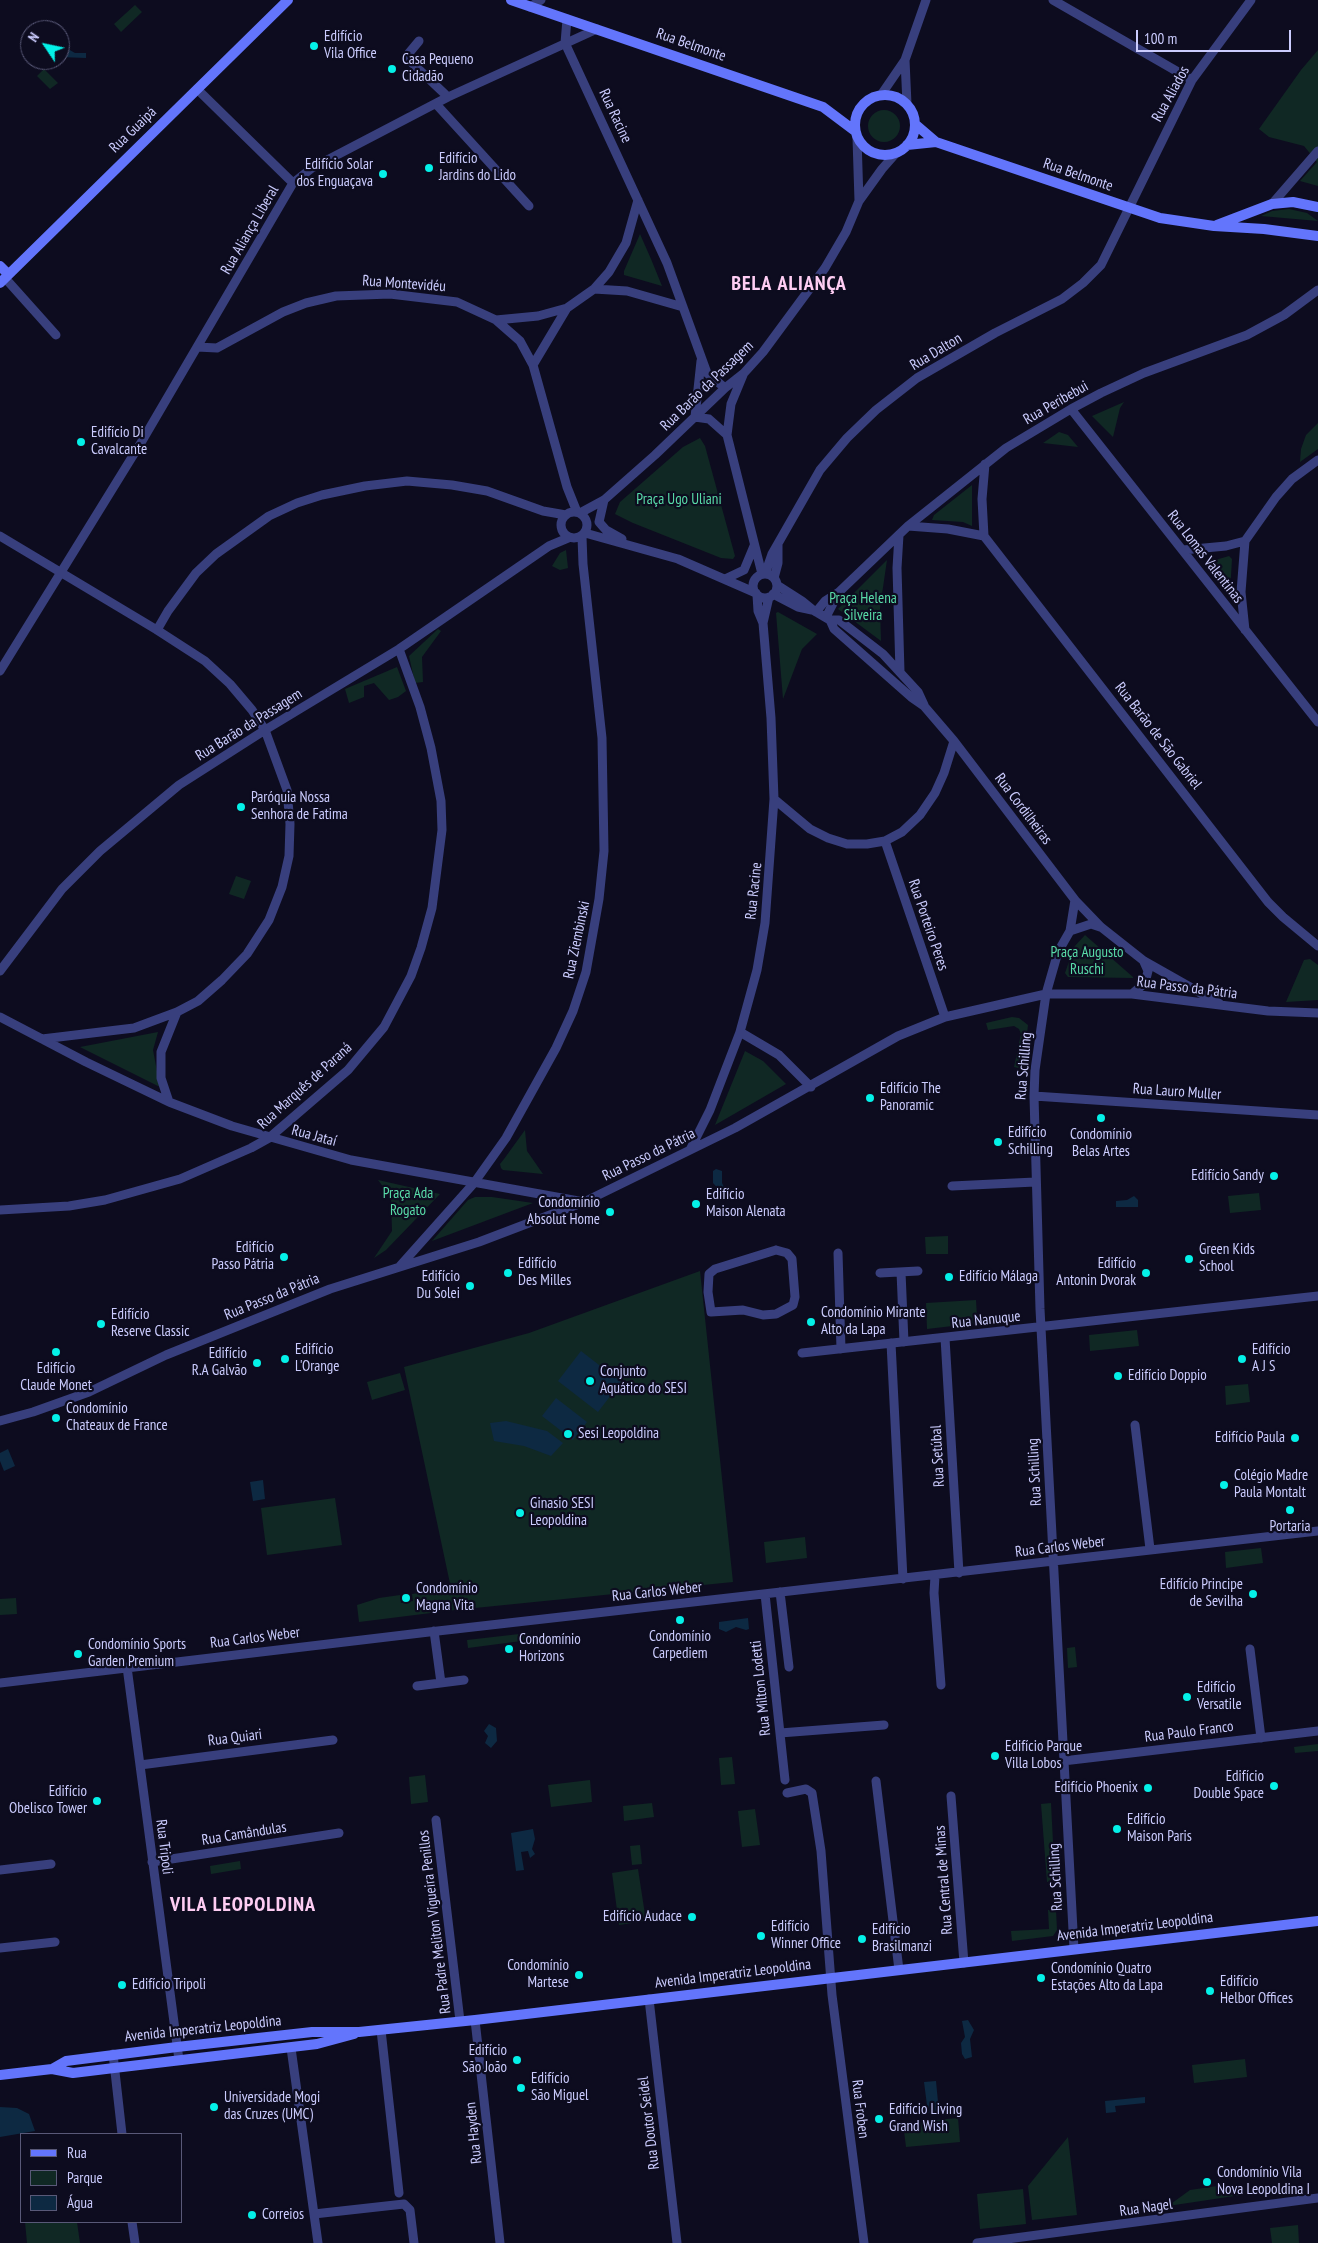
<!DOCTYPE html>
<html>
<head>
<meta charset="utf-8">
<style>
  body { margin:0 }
  #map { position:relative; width:1318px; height:2243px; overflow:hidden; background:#0d0c1f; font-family:"PT Sans Narrow",sans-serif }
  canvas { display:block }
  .legend { position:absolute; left:20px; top:2133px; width:162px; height:90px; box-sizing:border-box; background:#0d0c1f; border:1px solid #595978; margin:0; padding:6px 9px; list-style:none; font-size:15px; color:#cbccfe }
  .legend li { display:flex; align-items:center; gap:10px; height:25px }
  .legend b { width:25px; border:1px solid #595978 }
  .north { position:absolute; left:20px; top:20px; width:50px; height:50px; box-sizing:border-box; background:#0d0c1f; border:1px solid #595978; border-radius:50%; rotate:304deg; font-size:14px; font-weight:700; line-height:20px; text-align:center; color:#cbccfe }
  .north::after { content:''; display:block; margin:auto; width:18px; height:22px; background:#04f1e8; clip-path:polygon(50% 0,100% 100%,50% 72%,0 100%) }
  .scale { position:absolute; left:1136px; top:30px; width:155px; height:22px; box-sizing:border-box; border:2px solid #cbccfe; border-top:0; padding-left:6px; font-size:15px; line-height:18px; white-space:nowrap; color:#cbccfe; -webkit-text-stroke:4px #0d0c1f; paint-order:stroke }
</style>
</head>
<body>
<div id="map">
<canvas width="1318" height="2243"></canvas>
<ul class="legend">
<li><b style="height:6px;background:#6375fc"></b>Rua</li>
<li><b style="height:14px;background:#102824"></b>Parque</li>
<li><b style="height:14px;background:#0d2942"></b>Água</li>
</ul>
<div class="north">N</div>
<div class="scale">100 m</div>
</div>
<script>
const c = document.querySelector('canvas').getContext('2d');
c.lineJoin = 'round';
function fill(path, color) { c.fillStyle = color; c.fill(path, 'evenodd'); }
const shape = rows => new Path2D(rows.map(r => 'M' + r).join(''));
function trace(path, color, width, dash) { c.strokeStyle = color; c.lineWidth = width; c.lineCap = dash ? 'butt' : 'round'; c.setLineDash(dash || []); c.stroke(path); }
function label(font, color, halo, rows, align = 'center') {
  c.font = font + ' "PT Sans Narrow",sans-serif'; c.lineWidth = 4.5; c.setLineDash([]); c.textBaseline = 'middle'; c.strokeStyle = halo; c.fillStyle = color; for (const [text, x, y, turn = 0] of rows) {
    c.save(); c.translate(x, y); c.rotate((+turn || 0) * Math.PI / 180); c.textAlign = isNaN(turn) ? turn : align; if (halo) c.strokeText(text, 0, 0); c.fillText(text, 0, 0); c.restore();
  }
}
const green = shape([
  [135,5,142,12,121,32,114,24],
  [1318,50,1318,186,1300,181,1317,162,1304,146,1269,137,1259,129,1301,70],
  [44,69,58,83,50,89,37,76],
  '868 126a16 16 0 1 1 32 0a16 16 0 1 1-32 0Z',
  [1289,209,1307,213,1318,221,1261,216,1272,211],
  [640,234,651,259,662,286,624,275,624,271],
  [1124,402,1120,408,1113,437,1092,416],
  [1318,423,1318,449,1300,462,1301,449,1306,435],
  [1059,432,1068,435,1078,447,1043,443],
  [700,438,705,446,735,556,733,559,721,558,633,523,615,514,620,502,683,447],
  [972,485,972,526,963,522,932,520,934,515],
  [566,550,568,568,560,570,552,566,560,553],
  [1229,556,1232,559,1230,593,1205,563],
  [887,560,880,608,881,641,838,609],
  [778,612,817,634,802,649,783,699,776,613],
  [438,629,441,631,422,657,423,682,415,683,409,656],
  [397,667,406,691,398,697,389,700,374,683,364,686,364,697,349,703,345,689],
  [236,876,251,881,244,899,229,894],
  [1085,935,1133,977,1133,978,1068,977,1065,973,1074,947],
  [1310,959,1318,965,1318,1000,1286,1002,1304,960],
  [1012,1017,1019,1018,1028,1025,1023,1069,1014,1067,1021,1034,1019,1029,1014,1026,988,1030,986,1023],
  [158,1032,153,1050,160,1087,80,1047],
  [745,1051,763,1061,786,1084,715,1125],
  [525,1130,527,1151,543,1174,503,1170,501,1168,500,1164,504,1159],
  [378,1180,440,1194,386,1250,374,1258,392,1231,391,1197],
  [1259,1193,1261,1210,1230,1213,1228,1196],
  [492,1197,533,1203,432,1241,468,1200,475,1197],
  [948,1236,948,1254,926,1254,925,1237],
  [700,1271,733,1582,455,1610,359,1622,357,1605,379,1598,400,1595,401,1603,413,1601,412,1594,431,1591,440,1594,452,1593,404,1367,529,1333],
  [976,1300,977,1317,1004,1315,1004,1320,927,1329,926,1303],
  [1137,1330,1139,1346,1090,1351,1089,1335],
  [400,1373,405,1390,372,1400,367,1382],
  [1248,1384,1250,1402,1226,1405,1225,1386],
  [335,1498,342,1545,267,1555,261,1508],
  [805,1537,807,1558,766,1563,764,1542],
  [1261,1548,1263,1563,1226,1568,1225,1552],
  [16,1598,17,1614,0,1615,0,1599],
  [528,1633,529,1640,468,1648,467,1640],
  [1075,1647,1077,1667,1068,1668,1067,1648],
  [1318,1744,1318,1751,1295,1753,1294,1747],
  [732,1757,735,1784,721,1785,719,1758],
  [425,1775,428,1802,411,1804,409,1777],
  [590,1780,592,1802,551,1807,548,1785],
  [652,1803,654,1817,624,1821,623,1806],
  [1051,1803,1055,1881,1047,1882,1041,1804],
  [755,1809,760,1845,742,1847,738,1811],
  [640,1845,642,1864,632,1865,630,1846],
  [240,1861,241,1869,211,1874,210,1866],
  [638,1869,646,1921,619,1925,612,1873],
  [1048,1910,1056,1910,1057,1930,1053,1936,1012,1941,1011,1931,1049,1929],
  [1245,2059,1247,2077,1194,2083,1192,2065],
  [958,2118,960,2142,906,2147,903,2123],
  [1068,2137,1077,2215,1032,2220,1028,2186],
  [1224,2185,1241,2195,1168,2206,1190,2190],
  [1023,2189,1026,2224,980,2229,977,2194],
  [25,2222,77,2222,80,2243,27,2243],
  [1298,2225,1299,2243,1272,2243,1270,2228]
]);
const water = shape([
  [68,49,75,53,86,53,86,58,60,57,60,52],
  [716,1169,722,1171,722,1183,728,1195,725,1196,713,1183,713,1171],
  [1134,1196,1138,1200,1138,1207,1116,1207,1116,1201,1127,1200],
  [581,1351,621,1382,598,1412,558,1381],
  [556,1398,587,1422,573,1440,542,1416],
  [506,1421,547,1431,563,1443,551,1456,524,1446,494,1441,490,1423],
  [8,1449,15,1466,4,1471,0,1461,0,1453],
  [263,1480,265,1499,253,1501,250,1482],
  [748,1618,749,1629,746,1630,736,1627,726,1632,719,1629,719,1622],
  [489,1724,496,1728,497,1741,491,1748,485,1743,488,1736,484,1731],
  [533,1829,535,1839,532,1849,535,1854,530,1858,528,1851,521,1852,524,1870,516,1871,511,1833],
  [968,2020,974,2030,970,2039,972,2057,965,2059,962,2054,961,2043,965,2037,962,2021],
  [936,2081,939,2112,928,2113,924,2082],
  [1145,2097,1145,2103,1115,2106,1116,2112,1106,2113,1105,2101],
  [0,2107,17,2108,29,2114,35,2131,0,2137]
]);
const street = shape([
  [1053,0,1192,80],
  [530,7,541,0],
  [419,41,409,53,410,61,448,97],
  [565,43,667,263,707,373,725,388],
  [565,43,567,19],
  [905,60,907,104],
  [197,89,293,183],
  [881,95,905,60,926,0],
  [436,104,529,206],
  [857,138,859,201],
  [1272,204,1318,151],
  [5,278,56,335],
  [594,289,627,291,683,307],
  [496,320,538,316,567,308,594,289,609,272,626,243,638,200],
  [197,347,217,348,283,312,306,303,336,296,390,294,457,302,496,320,520,341,533,365,567,487,577,512],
  [533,365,567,308],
  [743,375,731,404,727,435,762,574],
  [1071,409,1318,722],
  [695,417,701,361],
  [695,417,709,419,727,435],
  [604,500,599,522,606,530,622,539],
  '561 525a13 13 0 1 1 26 0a13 13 0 1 1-26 0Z',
  [580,513,604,500,655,455,725,388,744,373,763,352,825,268,846,232,859,201,882,169,897,152],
  [908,526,948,529,984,536,1268,902,1283,917,1318,946],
  [585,533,678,559,756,593],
  [899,535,897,568,900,672],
  [0,536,157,630,205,661,230,684,252,710,265,730,287,790,290,824,289,856,282,887,269,920,247,954,222,980,198,1001,177,1012,134,1028,42,1039],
  [984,536,982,499,985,464],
  [1245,541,1241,592,1245,630],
  [1183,550,1226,546,1245,541,1276,497,1292,479,1318,460],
  [765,574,772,554,820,470,847,438,876,410,917,378,995,333,1062,299,1083,283,1101,265,1192,80,1251,0],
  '753 586a12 12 0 1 1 24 0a12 12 0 1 1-24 0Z',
  [774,578,778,563,778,545],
  [725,579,744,570,754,546],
  [777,585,802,601,813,610,830,620,839,620,883,654,918,692,924,705],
  [773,594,798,607,812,610],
  [816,612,825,601,839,592,908,526,1006,448,1071,409,1101,393,1144,373,1247,335,1284,315,1318,290],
  [826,617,839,592],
  [830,620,834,629,911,697,924,706,954,741,1075,900,1101,927,1144,961,1220,1004],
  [763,623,769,597],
  [157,630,168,611,196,573,216,554,269,516,297,503,322,495,365,486,407,481,452,485,487,491,543,511,566,515],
  [0,671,142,441,293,183,312,168,448,97,597,29],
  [774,799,810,829,828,838,847,844,867,844,885,841,902,832,920,815,935,793,944,773,954,741],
  [885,841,945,1017],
  [1070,931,1091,924,1100,927],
  [0,971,62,889,100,851,179,785,265,730,399,649,549,546,568,538],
  [1132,994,1145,983,1148,971,1144,962],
  [0,1017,86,1062,169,1102,232,1126,351,1160,584,1202],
  [740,1032,779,1055,811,1087],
  [1034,1096,1318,1115],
  [169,1102,161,1078,161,1052,177,1012],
  [690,1150,710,1110,740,1032,757,970,765,923,774,799,771,718,763,623,758,611,757,595],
  [952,1186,1035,1182],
  [0,1210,69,1206,105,1200,180,1179,251,1148,269,1138,348,1070,384,1027,411,976,421,948,432,908,442,830,441,801,431,748,420,707,399,649],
  [776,1250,787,1253,792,1259,795,1297,793,1305,776,1314,763,1315,743,1310,711,1312,708,1292,709,1274,715,1269,776,1250],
  [838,1253,841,1349],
  [400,1266,474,1183,506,1138,556,1048,573,1011,586,972,599,899,604,851,602,738,583,564,582,537],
  [901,1272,904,1342],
  [880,1273,918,1271],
  [945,1338,959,1573],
  [891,1343,903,1579],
  [802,1353,1318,1296],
  [0,1421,33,1412,89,1392,166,1355,330,1289,479,1242,584,1202,735,1128,898,1036,945,1017,1046,994,1132,994,1268,1011,1318,1013],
  [1135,1425,1150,1549],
  [935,1576,934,1593,941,1685],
  [780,1592,789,1667],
  [765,1594,785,1780],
  [434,1631,441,1683],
  [1250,1649,1261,1738],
  [127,1667,179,2060],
  [0,1683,429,1632,1318,1531],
  [417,1686,464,1680],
  [780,1733,884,1725],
  [1063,1761,1318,1731],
  [140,1765,333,1740],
  [876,1781,899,1970],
  [787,1793,806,1789,812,1793,821,1851,832,1995,864,2243],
  [951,1796,964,1963],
  [436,1820,460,2021],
  [152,1862,339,1833],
  [0,1870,51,1864],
  [0,1948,55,1942],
  [1074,1949,1040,1309,1034,1096,1035,1070,1046,994,1058,952,1070,931,1075,900],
  [649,1999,677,2243],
  [475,2020,500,2243],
  [381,2030,399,2193],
  [291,2048,318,2243],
  [113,2054,122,2134],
  [314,2214,404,2204,410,2210,414,2243],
  [132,2222,135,2243],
  [977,2243,1318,2198]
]);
const secondary = shape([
  [511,0,823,107,855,131],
  '855 125a30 30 0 1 1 60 0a30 30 0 1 1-60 0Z',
  [915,124,936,142],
  [907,145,936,142,1160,218,1214,226,1264,229,1318,236],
  [1217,225,1272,204,1293,202,1318,207],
  [0,266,8,274],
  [0,283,288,0],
  [52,2069,66,2061,177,2047,312,2032,359,2032,475,2020,1318,1921],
  [0,2075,52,2069,73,2073,114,2068,317,2044,354,2034]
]);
const markers = [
  [314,46,5,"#04f1e8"],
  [392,69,5,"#04f1e8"],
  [429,168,5,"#04f1e8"],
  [383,174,5,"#04f1e8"],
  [81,442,5,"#04f1e8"],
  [241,807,5,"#04f1e8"],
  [870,1098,5,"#04f1e8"],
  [1101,1118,5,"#04f1e8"],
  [998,1142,5,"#04f1e8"],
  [1274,1176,5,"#04f1e8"],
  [696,1204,5,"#04f1e8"],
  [610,1212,5,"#04f1e8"],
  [284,1257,5,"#04f1e8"],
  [1189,1259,5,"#04f1e8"],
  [508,1273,5,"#04f1e8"],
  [1146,1273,5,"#04f1e8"],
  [949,1277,5,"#04f1e8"],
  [470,1286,5,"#04f1e8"],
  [811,1322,5,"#04f1e8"],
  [101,1324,5,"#04f1e8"],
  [56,1352,5,"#04f1e8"],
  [285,1359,5,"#04f1e8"],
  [1242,1359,5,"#04f1e8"],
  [257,1363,5,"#04f1e8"],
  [1118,1376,5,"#04f1e8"],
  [590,1381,5,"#04f1e8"],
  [56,1418,5,"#04f1e8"],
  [568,1434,5,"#04f1e8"],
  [1295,1438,5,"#04f1e8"],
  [1224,1485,5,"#04f1e8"],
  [1290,1510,5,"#04f1e8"],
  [520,1513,5,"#04f1e8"],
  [1253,1594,5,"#04f1e8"],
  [406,1598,5,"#04f1e8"],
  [680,1620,5,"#04f1e8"],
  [509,1649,5,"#04f1e8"],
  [78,1654,5,"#04f1e8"],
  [1187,1697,5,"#04f1e8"],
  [995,1756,5,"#04f1e8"],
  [1274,1786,5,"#04f1e8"],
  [1148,1788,5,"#04f1e8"],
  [97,1801,5,"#04f1e8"],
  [1117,1829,5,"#04f1e8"],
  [692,1917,5,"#04f1e8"],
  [761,1936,5,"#04f1e8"],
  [862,1939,5,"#04f1e8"],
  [579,1975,5,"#04f1e8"],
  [1041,1978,5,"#04f1e8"],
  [122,1985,5,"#04f1e8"],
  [1210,1991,5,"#04f1e8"],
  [517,2060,5,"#04f1e8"],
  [521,2088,5,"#04f1e8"],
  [214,2107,5,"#04f1e8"],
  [879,2119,5,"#04f1e8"],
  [1207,2182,5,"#04f1e8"],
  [252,2215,5,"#04f1e8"]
];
const poiNames = [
  ["Edifício",324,37],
  ["Vila Office",324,54],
  ["Casa Pequeno",402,60],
  ["Cidadão",402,77],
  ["Edifício",439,159],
  ["Jardins do Lido",439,176],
  ["Edifício Solar",373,165,"right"],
  ["dos Enguaçava",373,182,"right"],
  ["Edifício Di",91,433],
  ["Cavalcante",91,450],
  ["Paróquia Nossa",251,798],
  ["Senhora de Fatima",251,815],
  ["Edifício The",880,1089],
  ["Panoramic",880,1106],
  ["Edifício",1008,1133],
  ["Schilling",1008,1150],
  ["Condomínio",1101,1135,"center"],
  ["Belas Artes",1101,1152,"center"],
  ["Edifício Sandy",1264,1176,"right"],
  ["Edifício",706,1195],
  ["Maison Alenata",706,1212],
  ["Condomínio",600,1203,"right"],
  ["Absolut Home",600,1220,"right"],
  ["Edifício",274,1248,"right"],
  ["Passo Pátria",274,1265,"right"],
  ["Green Kids",1199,1250],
  ["School",1199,1267],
  ["Edifício",518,1264],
  ["Des Milles",518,1281],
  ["Edifício",1136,1264,"right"],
  ["Antonin Dvorak",1136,1281,"right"],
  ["Edifício",460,1277,"right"],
  ["Du Solei",460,1294,"right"],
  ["Edifício Málaga",959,1277],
  ["Condomínio Mirante",821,1313],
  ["Alto da Lapa",821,1330],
  ["Edifício",111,1315],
  ["Reserve Classic",111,1332],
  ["Edifício",295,1350],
  ["L'Orange",295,1367],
  ["Edifício",1252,1350],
  ["A J S",1252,1367],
  ["Edifício",247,1354,"right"],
  ["R.A Galvão",247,1371,"right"],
  ["Edifício",56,1369,"center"],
  ["Claude Monet",56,1386,"center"],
  ["Conjunto",600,1372],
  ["Aquático do SESI",600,1389],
  ["Edifício Doppio",1128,1376],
  ["Condomínio",66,1409],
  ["Chateaux de France",66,1426],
  ["Sesi Leopoldina",578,1434],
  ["Edifício Paula",1285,1438,"right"],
  ["Colégio Madre",1234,1476],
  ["Paula Montalt",1234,1493],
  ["Ginasio SESI",530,1504],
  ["Leopoldina",530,1521],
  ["Portaria",1290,1527,"center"],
  ["Edifício Principe",1243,1585,"right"],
  ["de Sevilha",1243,1602,"right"],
  ["Condomínio",416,1589],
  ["Magna Vita",416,1606],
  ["Condomínio",680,1637,"center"],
  ["Carpediem",680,1654,"center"],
  ["Condomínio",519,1640],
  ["Horizons",519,1657],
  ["Condomínio Sports",88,1645],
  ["Garden Premium",88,1662],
  ["Edifício",1197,1688],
  ["Versatile",1197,1705],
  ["Edifício Parque",1005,1747],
  ["Villa Lobos",1005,1764],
  ["Edifício",1264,1777,"right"],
  ["Double Space",1264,1794,"right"],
  ["Edifício Phoenix",1138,1788,"right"],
  ["Edifício",87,1792,"right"],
  ["Obelisco Tower",87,1809,"right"],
  ["Edifício",1127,1820],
  ["Maison Paris",1127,1837],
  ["Edifício Audace",682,1917,"right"],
  ["Edifício",771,1927],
  ["Winner Office",771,1944],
  ["Edifício",872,1930],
  ["Brasilmanzi",872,1947],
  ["Condomínio",569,1966,"right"],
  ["Martese",569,1983,"right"],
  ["Condomínio Quatro",1051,1969],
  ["Estações Alto da Lapa",1051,1986],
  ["Edifício",1220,1982],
  ["Helbor Offices",1220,1999],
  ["Edifício Tripoli",132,1985],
  ["Edifício",507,2051,"right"],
  ["São João",507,2068,"right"],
  ["Edifício",531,2079],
  ["São Miguel",531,2096],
  ["Universidade Mogi",224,2098],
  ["das Cruzes (UMC)",224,2115],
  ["Edifício Living",889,2110],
  ["Grand Wish",889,2127],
  ["Condomínio Vila",1217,2173],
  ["Nova Leopoldina I",1217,2190],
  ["Correios",262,2215]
];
const streetNames = [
  ["Rua Belmonte",691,45,19],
  ["Rua Aliados",1171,94,-61],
  ["Rua Racine",615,116,65],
  ["Rua Guaipá",133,130,-44],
  ["Rua Belmonte",1078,175,19],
  ["Rua Aliança Liberal",250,230,-60],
  ["Rua Montevidéu",404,284,4],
  ["Rua Dalton",936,352,-31],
  ["Rua Barão da Passagem",707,386,-44],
  ["Rua Peribebui",1056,403,-30],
  ["Rua Lomas Valentinas",1205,557,52],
  ["Rua Barão da Passagem",249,725,-32],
  ["Rua Barão de São Gabriel",1158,736,52],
  ["Rua Cordilheiras",1023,809,53],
  ["Rua Racine",754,891,-84],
  ["Rua Porteiro Peres",928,925,71],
  ["Rua Ziembinski",577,940,-78],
  ["Rua Passo da Pátria",1187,988,7],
  ["Rua Schilling",1024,1066,-85],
  ["Rua Marquês de Paraná",305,1086,-42],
  ["Rua Lauro Muller",1177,1092,4],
  ["Rua Jataí",314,1136,15],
  ["Rua Passo da Pátria",649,1155,-26],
  ["Rua Passo da Pátria",272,1297,-22],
  ["Rua Nanuque",986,1320,-6],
  ["Rua Setúbal",938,1456,-93],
  ["Rua Schilling",1035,1472,-93],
  ["Rua Carlos Weber",1060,1547,-7],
  ["Rua Carlos Weber",657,1592,-6],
  ["Rua Carlos Weber",255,1638,-7],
  ["Rua Milton Lodetti",761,1688,-96],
  ["Rua Paulo Franco",1189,1732,-7],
  ["Rua Quiari",235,1738,-7],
  ["Rua Camândulas",244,1834,-9],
  ["Rua Tripoli",164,1847,83],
  ["Rua Schilling",1056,1877,-93],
  ["Rua Central de Minas",944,1880,-94],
  ["Rua Padre Meliton Vigueira Penillos",435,1922,-97],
  ["Avenida Imperatriz Leopoldina",1135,1927,-7],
  ["Avenida Imperatriz Leopoldina",733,1974,-7],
  ["Avenida Imperatriz Leopoldina",203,2029,-6],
  ["Rua Froben",860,2109,83],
  ["Rua Doutor Seidel",649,2123,-97],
  ["Rua Hayden",474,2133,-96],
  ["Rua Nagel",1146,2208,-8]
];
const parkNames = [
  ["Praça Ugo Uliani",679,500],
  ["Praça Helena",863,599],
  ["Silveira",863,616],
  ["Praça Augusto",1087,953],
  ["Ruschi",1087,970],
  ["Praça Ada",408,1194],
  ["Rogato",408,1211]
];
const districtNames = [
  ["BELA ALIANÇA",789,284],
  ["VILA LEOPOLDINA",243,1905]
];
fill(green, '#102824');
fill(water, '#0d2942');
trace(street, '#383f7d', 9);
trace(secondary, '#6375fc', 10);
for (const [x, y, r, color] of markers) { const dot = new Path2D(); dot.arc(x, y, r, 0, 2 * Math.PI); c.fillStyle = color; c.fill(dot); trace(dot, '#0d0c1f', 2); }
label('15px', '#cbccfe', '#0d0c1f', poiNames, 'left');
label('15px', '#cbccfe', '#0d0c1f', streetNames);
label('15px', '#59dca9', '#0d0c1f', parkNames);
c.letterSpacing = '1px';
label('bold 20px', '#fecdf3', '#0d0c1f', districtNames);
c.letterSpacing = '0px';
</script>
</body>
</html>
